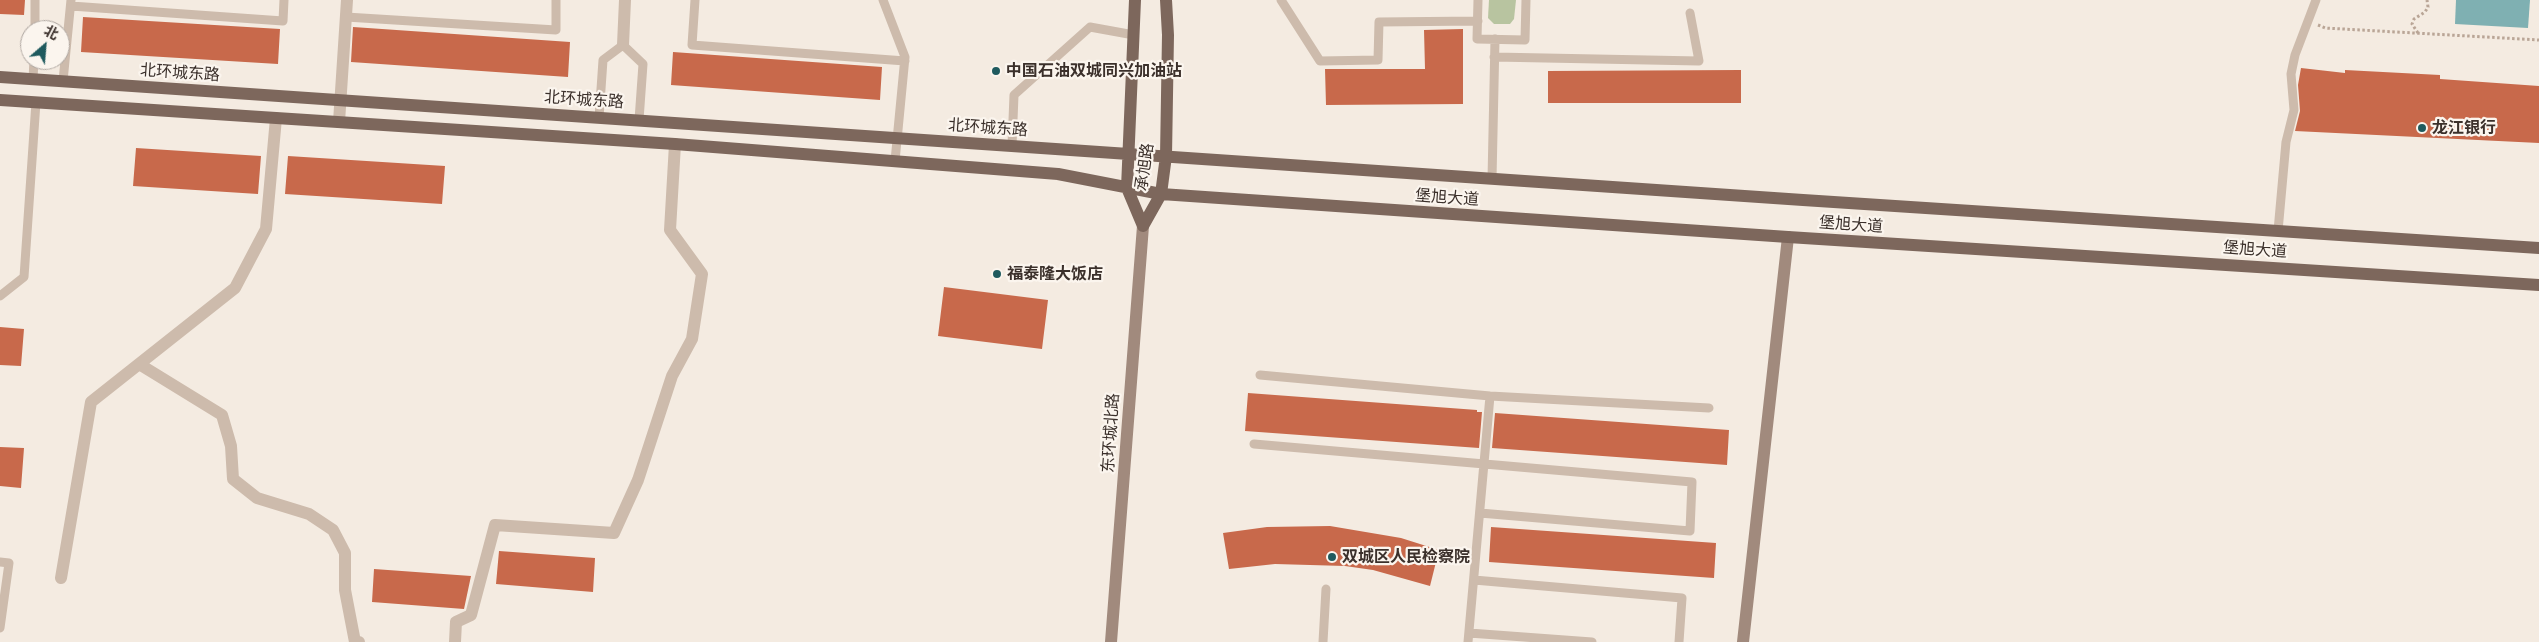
<!DOCTYPE html>
<html>
<head>
<meta charset="utf-8">
<style>
  body { margin:0 }
  #map { position:relative; width:2539px; height:642px; overflow:hidden; background:#f4ebe1; font-family:Montserrat,"Noto Sans SC",sans-serif }
  canvas { display:block }
  .north { position:absolute; left:20px; top:20px; width:50px; height:50px; box-sizing:border-box; background:#fbf5ee; border:1px solid #aea6a0; border-radius:50%; rotate:27deg; font-size:14px; font-weight:700; line-height:20px; text-align:center; color:#3b302b }
  .north::after { content:''; display:block; margin:auto; width:18px; height:22px; background:#1f5a5e; clip-path:polygon(50% 0,100% 100%,50% 72%,0 100%) }
</style>
</head>
<body>
<div id="map">
<canvas width="2539" height="642"></canvas>
<div class="north">北</div>
</div>
<script>
const c = document.querySelector('canvas').getContext('2d');
c.lineJoin = 'round';
function fill(path, color) { c.fillStyle = color; c.fill(path, 'evenodd'); }
const shape = rows => new Path2D(rows.map(r => 'M' + r).join(''));
function trace(path, color, width, dash) { c.strokeStyle = color; c.lineWidth = width; c.lineCap = dash ? 'butt' : 'round'; c.setLineDash(dash || []); c.stroke(path); }
function label(font, color, halo, rows, align = 'center') {
  c.font = font + ' Montserrat,"Noto Sans SC",sans-serif'; c.lineWidth = 4.5; c.setLineDash([]); c.textBaseline = 'middle'; c.strokeStyle = halo; c.fillStyle = color; for (const [text, x, y, turn = 0] of rows) {
    c.save(); c.translate(x, y); c.rotate((+turn || 0) * Math.PI / 180); c.textAlign = isNaN(turn) ? turn : align; if (halo) c.strokeText(text, 0, 0); c.fillText(text, 0, 0); c.restore();
  }
}
const green = shape([
  [1489,0,1516,0,1514,19,1510,24,1494,24,1488,18]
]);
const water = shape([
  [2456,0,2530,0,2528,28,2455,24]
]);
const building = shape([
  [0,0,25,0,24,15,0,14],
  [83,17,280,29,278,64,81,52],
  [353,27,570,42,568,77,351,62],
  [1463,29,1463,104,1326,105,1325,69,1425,69,1424,30],
  [673,52,882,67,880,100,671,85],
  [2301,68,2345,73,2345,70,2440,75,2440,79,2539,86,2539,143,2295,131,2300,111,2298,85],
  [1741,70,1741,103,1548,103,1548,71],
  [136,148,261,156,258,194,133,186],
  [288,156,445,166,442,204,285,194],
  [944,287,1048,300,1042,349,938,336],
  [0,327,24,329,21,366,0,365],
  [1248,393,1477,410,1477,412,1482,412,1479,448,1245,431],
  [1495,413,1729,430,1727,465,1492,448],
  [0,447,24,448,21,488,0,486],
  [1330,526,1401,538,1439,550,1430,586,1373,570,1345,566,1275,564,1229,569,1223,533,1267,527],
  [1491,527,1716,543,1714,578,1489,562],
  [499,551,595,558,593,592,496,584],
  [374,569,471,576,464,609,372,602]
]);
const path = shape([
  [2318,25,2325,28,2539,40],
  [2418,33,2412,24,2414,19,2425,12,2428,7,2427,0]
]);
const lane = shape([
  [695,0,692,45,905,61],
  [883,0,905,57,895,161],
  [1281,0,1320,61,1378,60,1379,22,1478,21],
  [1478,0,1477,39,1525,40,1526,0],
  [71,6,283,21,284,0],
  [346,17,556,30,556,0],
  [35,30,35,0],
  [1494,57,1699,61,1690,13],
  [33,79,34,60],
  [63,81,71,0],
  [599,118,603,60,623,45,643,64,639,120],
  [1012,145,1014,95,1090,27,1134,35],
  [1492,179,1495,39],
  [2278,231,2286,142,2294,110,2291,74,2295,55,2316,0],
  [0,296,24,277,36,102],
  [1260,375,1490,396,1709,408],
  [1254,444,1692,482,1690,531,1480,513],
  [0,562,9,563,0,628],
  [1474,580,1682,598,1679,642],
  [1469,633,1592,642],
  [1323,642,1326,589],
  [1468,642,1490,396]
]);
const street = shape([
  [623,45,625,0],
  [339,122,347,0],
  [139,364,222,415,231,446,233,479,257,498,309,514,333,530,345,553,345,590,355,642,359,642],
  [61,578,91,402,235,288,266,229,276,118],
  [455,642,456,622,471,615,495,525,614,533,638,480,672,376,692,339,702,274,670,230,675,144]
]);
const secondary = shape([
  [1111,642,1143,226],
  [1743,642,1788,237]
]);
const primary = shape([
  [1135,0,1127,188,1143,226],
  [0,77,1803,200,2539,248],
  [0,100,675,144,1058,174,1161,194,1788,237,2539,285],
  [1143,226,1161,194,1166,156,1168,35,1166,0]
]);
const markers = [
  [996,71,5,"#1f5a5e"],
  [2422,128,5,"#1f5a5e"],
  [997,274,5,"#1f5a5e"],
  [1332,557,5,"#1f5a5e"]
];
const poiNames = [
  ["中国石油双城同兴加油站",1006,71],
  ["龙江银行",2432,128],
  ["福泰隆大饭店",1007,274],
  ["双城区人民检察院",1342,557]
];
const streetNames = [
  ["北环城东路",180,73,4],
  ["北环城东路",584,100,4],
  ["北环城东路",988,128,4],
  ["承旭路",1145,167,-82],
  ["堡旭大道",1447,198,4],
  ["堡旭大道",1851,225,4],
  ["堡旭大道",2255,250,4],
  ["东环城北路",1111,433,-86]
];
fill(green, '#b8c4a0');
fill(water, '#7fb0b2');
fill(building, '#c8694b');
trace(path, '#b9a596', 3, [2.5, 2.5]);
trace(lane, '#cdbbac', 9);
trace(street, '#cdbbac', 12);
trace(secondary, '#a18a7d', 12);
trace(primary, '#7d675c', 12);
for (const [x, y, r, color] of markers) { const dot = new Path2D(); dot.arc(x, y, r, 0, 2 * Math.PI); c.fillStyle = color; c.fill(dot); trace(dot, '#fbf5ee', 2); }
label('bold 16px', '#3b302b', '#fbf5ee', poiNames, 'left');
label('16px', '#3b302b', '#fbf5ee', streetNames);
</script>
</body>
</html>
